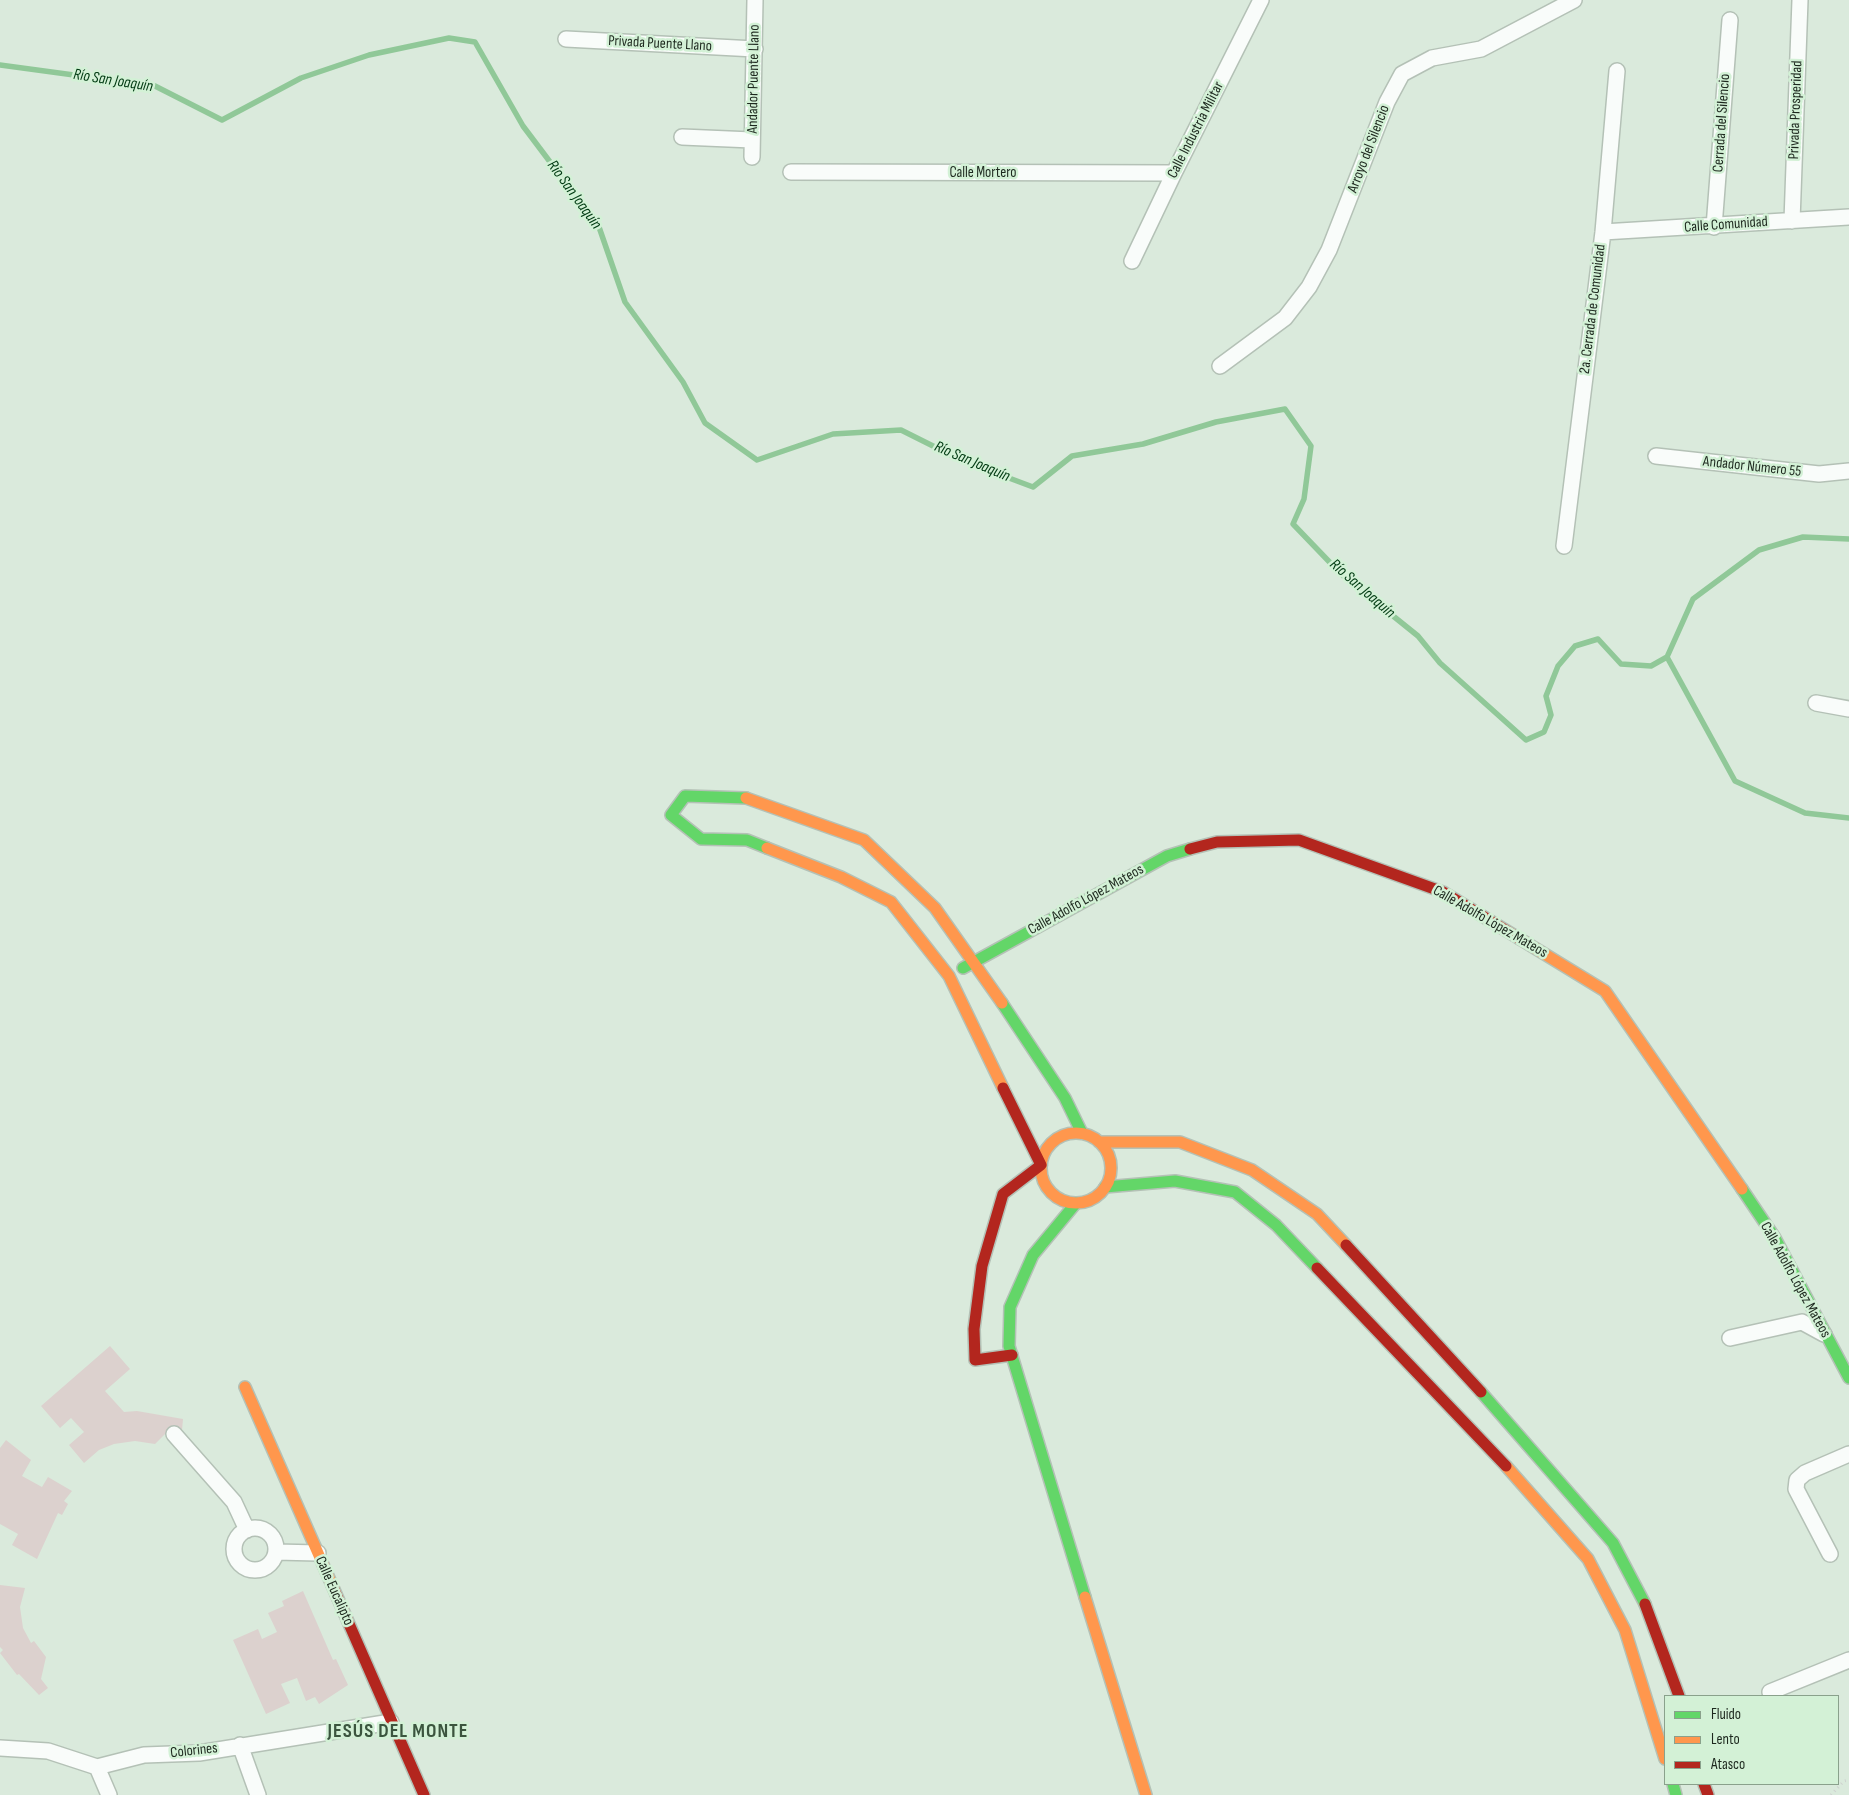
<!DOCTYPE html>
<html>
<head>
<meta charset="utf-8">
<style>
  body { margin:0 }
  #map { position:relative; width:1849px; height:1795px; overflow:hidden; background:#daeadc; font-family:"Sofia Sans Condensed",sans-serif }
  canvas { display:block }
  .legend { position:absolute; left:1664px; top:1695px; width:175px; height:90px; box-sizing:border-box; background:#d3f1d6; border:1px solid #8aa18c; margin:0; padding:6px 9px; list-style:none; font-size:15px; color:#1d281e }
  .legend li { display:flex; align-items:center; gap:10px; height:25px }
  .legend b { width:25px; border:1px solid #8aa18c }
</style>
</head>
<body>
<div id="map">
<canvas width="1849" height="1795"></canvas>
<ul class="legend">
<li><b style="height:6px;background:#63d668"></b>Fluido</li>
<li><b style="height:6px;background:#ff974d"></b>Lento</li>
<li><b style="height:6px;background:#b3261e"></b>Atasco</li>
</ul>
</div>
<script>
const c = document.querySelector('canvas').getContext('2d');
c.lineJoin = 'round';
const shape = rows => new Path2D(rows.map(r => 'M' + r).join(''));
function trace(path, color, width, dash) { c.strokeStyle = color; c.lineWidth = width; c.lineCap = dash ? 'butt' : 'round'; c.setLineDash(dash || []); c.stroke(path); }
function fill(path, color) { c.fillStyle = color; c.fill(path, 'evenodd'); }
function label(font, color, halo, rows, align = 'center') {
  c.font = font + ' "Sofia Sans Condensed",sans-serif'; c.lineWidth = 5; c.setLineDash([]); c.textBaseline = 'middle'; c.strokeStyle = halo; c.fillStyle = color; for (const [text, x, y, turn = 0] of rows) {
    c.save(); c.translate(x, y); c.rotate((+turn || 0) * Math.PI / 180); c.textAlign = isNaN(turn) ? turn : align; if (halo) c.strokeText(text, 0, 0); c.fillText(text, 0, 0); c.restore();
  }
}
const stream = shape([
  [0,65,155,86,222,120,301,78,369,55,449,38,475,42,523,126,599,227,625,302,683,382,705,423,757,460,833,434,901,430,961,460,1033,487,1072,456,1143,444,1216,422,1285,409,1311,446,1304,499,1293,524,1341,574,1418,636,1440,663,1526,740,1544,732,1551,715,1546,696,1558,666,1575,646,1598,639,1621,664,1651,666,1667,657,1693,599,1759,550,1803,537,1849,539],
  [1667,657,1735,781,1805,813,1849,818]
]);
const building = shape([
  [110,1346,130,1369,105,1391,124,1412,137,1411,183,1419,182,1430,170,1429,155,1444,135,1441,114,1444,99,1450,84,1463,69,1445,84,1432,71,1418,60,1428,41,1406],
  [6,1440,31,1460,22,1476,42,1487,48,1477,72,1491,64,1501,68,1504,62,1515,58,1513,37,1559,12,1545,18,1534,0,1524,0,1448],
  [0,1585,25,1588,20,1607,23,1628,31,1643,34,1641,46,1657,41,1679,48,1688,39,1695,19,1674,17,1675,0,1653,3,1650,0,1647],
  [303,1591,333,1660,336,1659,348,1685,319,1704,315,1697,306,1701,297,1678,281,1684,290,1703,266,1714,233,1640,258,1629,262,1639,277,1632,268,1613,284,1606,282,1601]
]);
const path = shape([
  [1831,1795,1844,1781,1849,1780]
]);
const street = shape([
  [566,39,755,49],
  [682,137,752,140],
  [752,157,755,0],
  [791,172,1174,173],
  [1792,221,1800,0],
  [1714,227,1730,20],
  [1603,232,1849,217],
  [1132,261,1174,173,1261,0],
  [1220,366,1285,318,1309,287,1329,250,1387,102,1402,74,1432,58,1481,49,1574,0],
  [1656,456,1819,474,1849,471],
  [1564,546,1603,232,1617,71],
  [1816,703,1849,709],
  [1730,1338,1802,1322,1824,1334],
  [174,1434,234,1502,247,1530],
  '234 1549a21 21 0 1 1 42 0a21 21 0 1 1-42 0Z',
  [276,1552,318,1553],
  [1830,1554,1796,1489,1797,1480,1805,1473,1849,1454],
  [1770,1692,1849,1660],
  [240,1745,258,1795],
  [0,1748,48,1751,97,1767,144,1755,199,1753,391,1722],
  [97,1767,109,1795]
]);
const fast = shape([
  [746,798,685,796,671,815,701,839,747,840,767,848],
  [963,968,1167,856,1190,849],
  [1002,1003,1065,1098,1082,1133],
  [1105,1187,1175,1181,1235,1192,1276,1225,1317,1268],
  [1742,1189,1775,1238,1849,1378],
  [1076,1203,1033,1255,1010,1307,1009,1346,1085,1597],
  [1481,1392,1613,1543,1645,1604],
  [1673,1784,1676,1795]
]);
const slow = shape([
  [746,798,864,840,935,908,1002,1003],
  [767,848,841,877,891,902,949,976,1003,1088],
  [1520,939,1605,991,1742,1189],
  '1041 1168a35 35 0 1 1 70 0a35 35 0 1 1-70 0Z',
  [1099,1142,1180,1142,1252,1170,1317,1214,1346,1245],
  [245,1387,332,1585],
  [1506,1466,1588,1559,1625,1630,1665,1759],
  [1085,1597,1146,1795]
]);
const jam = shape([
  [1190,849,1217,842,1299,840,1443,892,1520,939],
  [1003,1088,1041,1165,1003,1194,982,1266,974,1329,975,1360,1012,1355],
  [1346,1245,1481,1392],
  [1317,1268,1506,1466],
  [332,1585,424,1795],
  [1645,1604,1679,1696],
  [1704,1784,1708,1795]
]);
const streetNames = [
  ["Privada Puente Llano",660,44,3],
  ["Andador Puente Llano",754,79,-89],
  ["Privada Prosperidad",1796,110,-88],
  ["Cerrada del Silencio",1722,123,-86],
  ["Calle Industria Militar",1196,130,-63],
  ["Arroyo del Silencio",1369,149,-69],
  ["Calle Mortero",983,173],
  ["Calle Comunidad",1726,225,-4],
  ["2a. Cerrada de Comunidad",1593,309,-83],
  ["Andador Número 55",1752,467,6],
  ["Calle Adolfo López Mateos",1086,900,-29],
  ["Calle Adolfo López Mateos",1490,922,30],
  ["Calle Adolfo López Mateos",1795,1280,61],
  ["Calle Eucalipto",334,1591,66],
  ["Colorines",194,1751,-6]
];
const waterNames = [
  ["Río San Joaquín",113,81,9],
  ["Río San Joaquín",574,195,54],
  ["Río San Joaquín",972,462,23],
  ["Río San Joaquín",1362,589,41]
];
const districtNames = [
  ["JESÚS DEL MONTE",398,1732]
];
trace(stream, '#90c898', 5.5);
fill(building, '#dcd1ce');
trace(street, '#b4c1b6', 18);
trace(fast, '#b4c1b6', 14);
trace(slow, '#b4c1b6', 14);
trace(jam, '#b4c1b6', 14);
trace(path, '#ced2ce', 3, [1, 4]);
trace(street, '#f9fcfa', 15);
trace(fast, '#63d668', 11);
trace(slow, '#ff974d', 11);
trace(jam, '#b3261e', 11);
label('15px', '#1d281e', '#d3f1d6', streetNames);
label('italic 16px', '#003a12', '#d3f1d6', waterNames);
c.letterSpacing = '1px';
label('bold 20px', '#3b553e', '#d3f1d6', districtNames);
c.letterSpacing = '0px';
</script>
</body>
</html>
